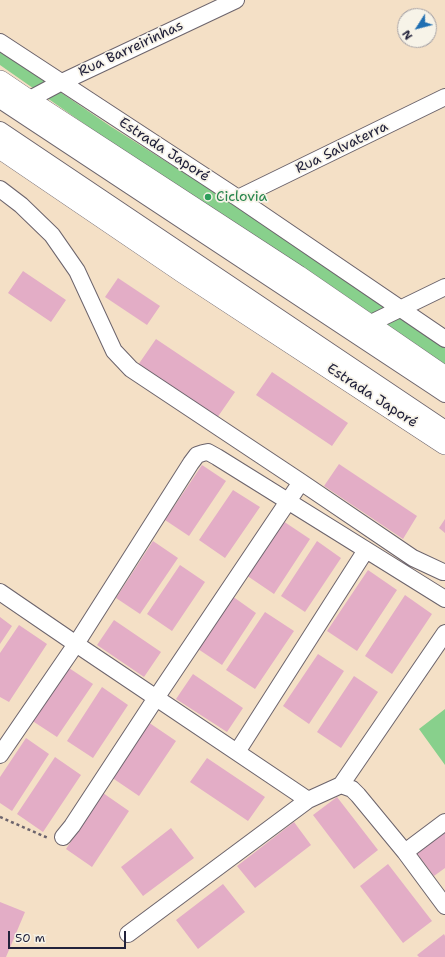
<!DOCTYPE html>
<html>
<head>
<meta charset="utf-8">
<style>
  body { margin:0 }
  #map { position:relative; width:445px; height:957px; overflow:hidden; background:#f4e0c6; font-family:"Shantell Sans",sans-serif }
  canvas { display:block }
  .north { position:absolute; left:397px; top:8px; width:40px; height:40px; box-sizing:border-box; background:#f7f3e8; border:1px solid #a29fa3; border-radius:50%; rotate:234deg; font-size:11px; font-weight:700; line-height:16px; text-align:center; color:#22223b }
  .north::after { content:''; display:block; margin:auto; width:14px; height:18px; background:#1f6fb2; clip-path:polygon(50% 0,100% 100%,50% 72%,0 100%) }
  .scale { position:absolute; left:8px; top:931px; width:118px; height:18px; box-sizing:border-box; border:2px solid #22223b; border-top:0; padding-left:5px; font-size:12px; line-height:14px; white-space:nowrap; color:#22223b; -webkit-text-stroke:3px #f7f3e8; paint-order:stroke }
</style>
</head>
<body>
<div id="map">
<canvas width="445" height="957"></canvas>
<div class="north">N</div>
<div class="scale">50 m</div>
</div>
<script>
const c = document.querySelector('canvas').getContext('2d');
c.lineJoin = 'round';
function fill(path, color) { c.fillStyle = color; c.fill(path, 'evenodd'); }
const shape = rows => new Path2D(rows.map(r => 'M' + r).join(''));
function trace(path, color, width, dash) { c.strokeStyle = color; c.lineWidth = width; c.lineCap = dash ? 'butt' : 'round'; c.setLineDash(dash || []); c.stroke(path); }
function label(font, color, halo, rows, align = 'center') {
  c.font = font + ' "Shantell Sans",sans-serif'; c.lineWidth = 3.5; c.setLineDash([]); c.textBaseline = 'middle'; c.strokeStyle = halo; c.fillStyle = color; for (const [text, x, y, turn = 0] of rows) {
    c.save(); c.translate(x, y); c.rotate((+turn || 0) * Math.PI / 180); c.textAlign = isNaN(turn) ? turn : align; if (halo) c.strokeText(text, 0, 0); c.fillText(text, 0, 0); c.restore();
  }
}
const green = shape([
  [0,51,110,126,320,259,445,348,445,369,100,135,0,65],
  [445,709,445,765,419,729]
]);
const building = shape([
  [23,271,66,300,51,322,8,293],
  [118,278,160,306,147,325,105,297],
  [156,339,235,392,217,418,138,365],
  [272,372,348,423,332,446,256,395],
  [339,464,417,516,403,539,324,486],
  [202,465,226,481,189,536,165,520],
  [233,490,260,507,225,558,199,540],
  [445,519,445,533,439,528],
  [283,521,310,539,274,594,246,575],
  [153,541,178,558,140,614,116,598],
  [317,541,341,558,305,612,281,596],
  [180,565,205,582,172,631,147,614],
  [368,570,397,590,357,651,327,631],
  [405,595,432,614,392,674,365,656],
  [232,596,256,613,222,665,198,649],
  [265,612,294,631,255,689,226,670],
  [0,617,12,626,0,644],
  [114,620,161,652,144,677,97,645],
  [19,625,47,644,9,702,0,697,0,653],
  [318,654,344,671,309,724,283,706],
  [66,666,93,684,57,737,31,720],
  [193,674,243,708,227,732,176,699],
  [354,676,378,692,341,748,317,732],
  [102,687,128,705,93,758,67,741],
  [148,722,176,741,139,796,111,777],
  [26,738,49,754,12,811,0,803,0,777],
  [55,757,81,775,43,832,17,814],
  [207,758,265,797,248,821,190,782],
  [103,793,129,811,92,867,66,849],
  [337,797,378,850,354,869,313,815],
  [294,822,311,845,255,888,237,866],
  [171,828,194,858,143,896,121,867],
  [445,828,445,868,434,876,415,851],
  [388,864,432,921,403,943,360,886],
  [223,884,245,912,198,949,176,920],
  [0,902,25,912,6,957,0,957],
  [444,934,445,936,445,957,419,957,417,955]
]);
const path = shape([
  [0,817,48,838]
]);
const minor = shape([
  [0,42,238,198,445,339],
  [0,100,433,386,445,394],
  [28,100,60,83,236,0],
  [0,130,445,429],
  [0,189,21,205,52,235,77,271,114,351,131,369,301,482,413,558,443,572,445,572],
  [238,198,445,97],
  [369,324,445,287],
  [0,592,76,644,308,800],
  [237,752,366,550],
  [0,755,76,644,191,463,197,455,203,453,208,452,217,457,445,599],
  [341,785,445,633],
  [63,837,72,826,156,698,301,482],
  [405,852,445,822],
  [128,934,308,800,341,785,352,789,358,795,405,852,445,906]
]);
const major = shape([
  [0,81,28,100,298,276,445,377],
  [0,148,184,273,445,444]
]);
const markers = [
  [208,197,4,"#2e9e5b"]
];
const streetNames = [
  ["Rua Barreirinhas",131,49,-25],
  ["Rua Salvaterra",342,148,-26],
  ["Estrada Japoré",164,150,33],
  ["Estrada Japoré",372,396,33]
];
const leisureNames = [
  ["Ciclovia",216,197]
];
fill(green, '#88d08c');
fill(building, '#e3adc6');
trace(minor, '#6c646c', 18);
trace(major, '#6c646c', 22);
trace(path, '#6c646c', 2.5, [3, 3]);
trace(minor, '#fff', 16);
trace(major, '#fff', 21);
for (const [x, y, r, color] of markers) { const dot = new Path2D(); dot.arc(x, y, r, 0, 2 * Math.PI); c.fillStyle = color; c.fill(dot); trace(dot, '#f7f3e8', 1.5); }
label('14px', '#22223b', '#f7f3e8', streetNames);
label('14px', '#27864d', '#f7f3e8', leisureNames, 'left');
</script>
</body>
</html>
